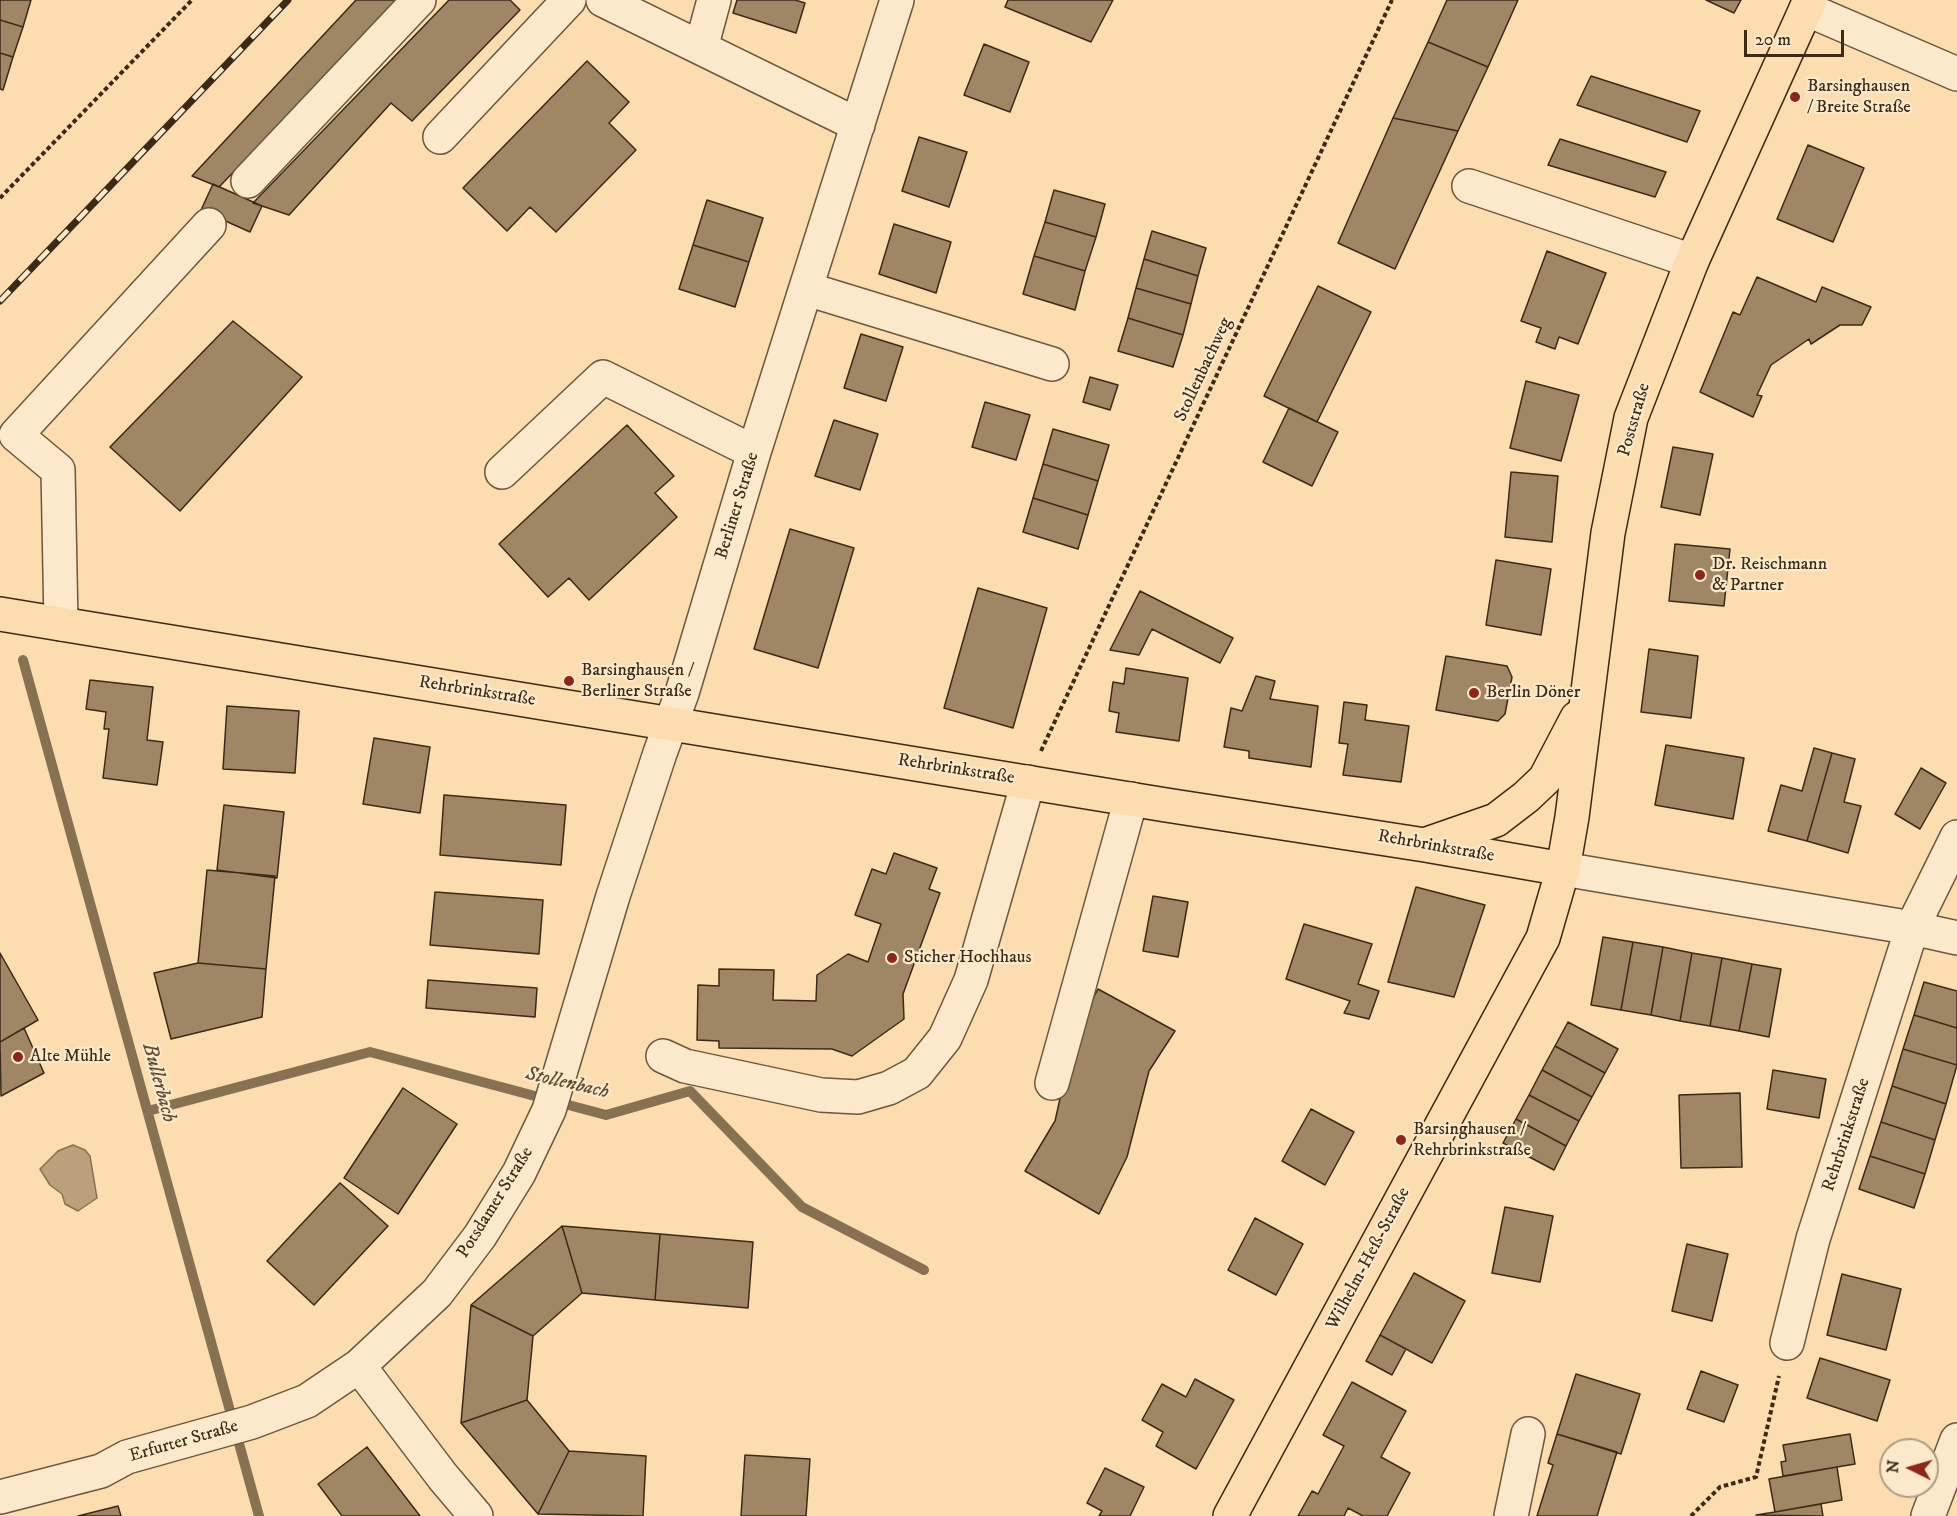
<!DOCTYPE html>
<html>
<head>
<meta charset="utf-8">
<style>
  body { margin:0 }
  #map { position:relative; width:1957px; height:1516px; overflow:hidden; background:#fbddaf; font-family:"IM FELL DW Pica",serif }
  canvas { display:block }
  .north { position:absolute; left:1879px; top:1438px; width:60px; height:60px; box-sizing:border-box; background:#fce9cb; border:2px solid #af9d83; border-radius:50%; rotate:275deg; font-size:16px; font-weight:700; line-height:24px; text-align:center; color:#3b2a17 }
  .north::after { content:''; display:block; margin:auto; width:21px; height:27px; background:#8f2418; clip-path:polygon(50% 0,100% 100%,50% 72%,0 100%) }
  .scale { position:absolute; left:1744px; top:30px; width:100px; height:27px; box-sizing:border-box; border:3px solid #3b2a17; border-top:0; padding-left:8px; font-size:18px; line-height:21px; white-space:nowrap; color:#3b2a17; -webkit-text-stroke:4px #fce9cb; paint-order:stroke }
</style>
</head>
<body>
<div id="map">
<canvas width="1957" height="1516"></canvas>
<div class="north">N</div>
<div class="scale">20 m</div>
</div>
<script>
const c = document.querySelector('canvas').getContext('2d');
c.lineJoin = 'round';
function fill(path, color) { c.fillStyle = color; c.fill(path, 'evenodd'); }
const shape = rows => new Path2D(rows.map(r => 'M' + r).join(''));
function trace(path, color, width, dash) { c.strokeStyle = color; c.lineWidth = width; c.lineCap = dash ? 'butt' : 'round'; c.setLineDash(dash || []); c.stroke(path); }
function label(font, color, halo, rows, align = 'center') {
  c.font = font + ' "IM FELL DW Pica",serif'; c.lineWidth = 4.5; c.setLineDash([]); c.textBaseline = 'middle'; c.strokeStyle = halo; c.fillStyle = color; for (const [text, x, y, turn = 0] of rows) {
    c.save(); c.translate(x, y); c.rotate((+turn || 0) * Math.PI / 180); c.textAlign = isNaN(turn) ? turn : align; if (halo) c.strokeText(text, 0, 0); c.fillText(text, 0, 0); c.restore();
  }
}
const water = shape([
  [73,1145,85,1150,90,1156,97,1198,78,1211,65,1204,62,1194,50,1185,40,1169,58,1151,73,1145]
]);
const stream = shape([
  [23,660,259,1516],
  [148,1111,370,1052,606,1115,690,1091,802,1207,924,1270]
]);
const building = shape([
  [0,0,31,0,23,27,0,20,0,0],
  [356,0,399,0,219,187,192,176,356,0],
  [449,0,510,0,520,10,412,121,391,103,289,215,253,203,449,0],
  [737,0,795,0,805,3,796,33,733,13,737,0],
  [1008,0,1113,0,1091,42,1005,7,1008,0],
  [1447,0,1518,0,1488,67,1428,42,1447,0],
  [1706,0,1741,0,1734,13,1706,0],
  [0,20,23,27,13,57,0,53,0,20],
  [1428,42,1488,67,1458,131,1393,118,1428,42],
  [984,44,1029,62,1010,112,964,95,984,44],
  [0,53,13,57,3,90,0,89,0,53],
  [587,61,629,102,609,123,636,150,556,232,530,207,507,231,463,188,587,61],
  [1591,76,1700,111,1687,142,1577,105,1591,76],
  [1393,118,1458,131,1395,269,1338,243,1393,118],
  [919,137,967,152,949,207,902,191,919,137],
  [1560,139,1666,172,1655,197,1548,165,1560,139],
  [1808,145,1864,168,1833,242,1777,219,1808,145],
  [213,184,262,206,250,232,201,210,213,184],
  [1054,190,1105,204,1096,237,1045,222,1054,190],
  [707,200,763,218,749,262,693,245,707,200],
  [1045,222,1096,237,1085,271,1034,256,1045,222],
  [894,224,951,242,936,293,879,274,894,224],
  [1152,231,1206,248,1198,276,1144,259,1152,231],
  [693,245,749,262,735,307,679,289,693,245],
  [1547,251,1606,273,1578,344,1559,337,1555,349,1536,342,1541,328,1521,321,1547,251],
  [1034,256,1085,271,1075,310,1023,294,1034,256],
  [1144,259,1198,276,1191,304,1136,288,1144,259],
  [1757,277,1816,302,1822,287,1871,307,1862,325,1840,325,1811,344,1809,339,1771,365,1757,395,1762,396,1753,417,1700,392,1733,312,1740,315,1757,277],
  [1318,286,1371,312,1317,422,1264,396,1318,286],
  [1136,288,1191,304,1183,335,1128,318,1136,288],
  [1128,318,1183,335,1173,367,1118,351,1128,318],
  [233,321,302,377,180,511,110,447,233,321],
  [861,334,903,347,886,401,844,388,861,334],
  [1090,377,1118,385,1110,410,1083,402,1090,377],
  [1526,381,1579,395,1561,461,1510,448,1526,381],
  [985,402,1030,415,1016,460,972,447,985,402],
  [1289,408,1338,432,1312,486,1263,462,1289,408],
  [834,420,878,434,860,490,815,476,834,420],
  [627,425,674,476,655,493,677,517,589,600,569,578,548,597,499,544,627,425],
  [1053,429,1109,445,1098,481,1043,464,1053,429],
  [1673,447,1713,454,1700,515,1661,507,1673,447],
  [1043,464,1098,481,1088,515,1033,498,1043,464],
  [1511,472,1558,476,1552,542,1505,537,1511,472],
  [1033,498,1088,515,1078,549,1023,532,1033,498],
  [790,529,854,548,818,668,754,649,790,529],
  [1675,544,1730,549,1724,606,1669,601,1675,544],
  [1496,560,1551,569,1541,635,1486,625,1496,560],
  [978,588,1047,608,1013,728,944,708,978,588],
  [1140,591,1233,638,1220,663,1152,629,1139,655,1110,650,1140,591],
  [1649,649,1698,656,1691,718,1641,712,1649,649],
  [1446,656,1507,666,1512,677,1505,714,1498,721,1436,710,1446,656],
  [1126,668,1188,678,1179,741,1116,732,1119,713,1109,711,1113,682,1124,684,1126,668],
  [1256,676,1275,681,1270,699,1318,706,1311,767,1249,758,1249,751,1224,747,1231,708,1242,711,1256,676],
  [90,680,153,687,147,740,163,742,157,785,103,778,109,729,104,729,106,712,86,709,90,680],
  [1344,702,1367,705,1365,720,1409,726,1401,782,1343,775,1348,744,1339,743,1344,702],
  [227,706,299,711,295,773,223,769,227,706],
  [374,738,430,747,420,813,363,804,374,738],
  [1666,745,1744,758,1733,819,1655,805,1666,745],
  [1814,748,1832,753,1807,841,1768,831,1781,785,1802,791,1814,748],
  [1832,753,1855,759,1844,802,1861,806,1848,853,1807,841,1832,753],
  [1921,768,1946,783,1920,829,1895,814,1921,768],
  [444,795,566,805,561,865,440,855,444,795],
  [224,805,284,812,277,878,217,870,224,805],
  [894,853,937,868,929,889,940,893,903,994,904,1019,852,1056,832,1049,719,1048,719,1041,697,1040,698,985,719,986,719,969,774,970,773,1000,816,1001,817,975,848,954,868,962,881,924,855,915,872,869,886,874,894,853],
  [207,870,275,876,266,969,198,963,207,870],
  [1416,887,1485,905,1454,997,1388,982,1416,887],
  [435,892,543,900,539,954,430,945,435,892],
  [1153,896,1188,902,1178,957,1143,951,1153,896],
  [1304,924,1372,944,1358,984,1379,991,1369,1019,1344,1013,1350,1001,1286,979,1304,924],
  [1603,937,1633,942,1621,1010,1591,1005,1603,937],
  [1633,942,1663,947,1651,1015,1621,1010,1633,942],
  [1663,947,1692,953,1680,1021,1651,1015,1663,947],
  [0,953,38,1020,0,1042,0,953],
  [1692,953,1722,958,1710,1026,1680,1021,1692,953],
  [1722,958,1752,964,1739,1031,1710,1026,1722,958],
  [198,963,266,969,262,1017,171,1039,154,973,198,963],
  [1752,964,1781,969,1769,1037,1739,1031,1752,964],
  [428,980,537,988,535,1017,426,1008,428,980],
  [1924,982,1957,991,1957,1028,1914,1015,1924,982],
  [1098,989,1175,1031,1149,1071,1127,1157,1099,1214,1025,1171,1055,1121,1075,1032,1098,989],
  [1914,1015,1957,1028,1957,1065,1903,1049,1914,1015],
  [1568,1022,1618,1049,1605,1073,1555,1046,1568,1022],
  [24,1028,44,1073,1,1096,0,1042,24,1028],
  [1555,1046,1605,1073,1592,1097,1542,1070,1555,1046],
  [1903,1049,1957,1065,1946,1104,1892,1086,1903,1049],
  [1542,1070,1592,1097,1579,1121,1529,1095,1542,1070],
  [1773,1070,1826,1079,1819,1118,1767,1109,1773,1070],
  [1892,1086,1946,1104,1935,1140,1881,1122,1892,1086],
  [403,1088,457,1124,398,1214,344,1178,403,1088],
  [1740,1093,1742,1167,1681,1168,1679,1095,1740,1093],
  [1529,1095,1579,1121,1566,1146,1516,1119,1529,1095],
  [1311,1109,1354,1132,1325,1185,1282,1161,1311,1109],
  [1516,1119,1566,1146,1554,1170,1503,1143,1516,1119],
  [1881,1122,1935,1140,1925,1174,1870,1156,1881,1122],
  [1870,1156,1925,1174,1914,1208,1859,1189,1870,1156],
  [340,1183,388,1226,314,1305,267,1261,340,1183],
  [1505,1207,1553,1216,1540,1282,1492,1273,1505,1207],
  [1255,1218,1303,1244,1276,1295,1228,1270,1255,1218],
  [562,1226,660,1234,655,1300,582,1293,562,1226],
  [562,1226,582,1293,533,1336,471,1305,562,1226],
  [660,1234,753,1242,748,1308,655,1300,660,1234],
  [1687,1244,1728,1254,1712,1321,1672,1311,1687,1244],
  [1414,1273,1465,1301,1432,1363,1380,1335,1414,1273],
  [1842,1274,1901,1289,1886,1350,1827,1335,1842,1274],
  [471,1305,533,1336,527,1400,461,1423,471,1305],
  [1380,1335,1406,1349,1392,1375,1366,1361,1380,1335],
  [1820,1358,1890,1380,1877,1421,1807,1398,1820,1358],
  [1701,1371,1738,1385,1724,1422,1687,1409,1701,1371],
  [1576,1374,1640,1394,1621,1454,1557,1434,1576,1374],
  [1195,1379,1234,1400,1196,1469,1156,1446,1163,1432,1142,1420,1162,1384,1186,1397,1195,1379],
  [1352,1382,1406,1411,1381,1457,1410,1473,1387,1516,1363,1516,1348,1508,1344,1516,1298,1516,1312,1491,1318,1494,1344,1446,1323,1435,1352,1382],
  [527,1400,569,1451,538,1514,461,1423,527,1400],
  [1557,1434,1617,1452,1597,1516,1537,1516,1553,1465,1548,1463,1557,1434],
  [1850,1434,1855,1464,1783,1476,1781,1462,1786,1461,1783,1445,1850,1434],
  [367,1447,420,1516,342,1516,318,1484,367,1447],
  [569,1451,646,1456,643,1516,538,1514,569,1451],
  [745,1455,810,1459,806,1516,741,1516,745,1455],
  [1837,1467,1842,1500,1775,1512,1769,1479,1837,1467],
  [1105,1468,1144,1487,1130,1516,1099,1516,1102,1511,1087,1503,1105,1468],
  [1821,1504,1823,1516,1756,1515,1775,1512,1821,1504],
  [118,1506,121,1516,78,1516,118,1506]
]);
const path = shape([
  [0,198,192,0],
  [1041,751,1392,0],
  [1691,1516,1720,1487,1756,1477,1779,1376]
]);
const minor = shape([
  [603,0,858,125],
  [1806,9,1957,74],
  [701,48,714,0],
  [440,137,569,0],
  [248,181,419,0],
  [1469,186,1692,261],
  [807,289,1052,364],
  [502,472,603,377,754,452],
  [61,624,58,470,16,435,209,225],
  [1563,869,1912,928,1957,938],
  [663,1056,685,1066,821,1095,858,1097,889,1088,917,1073,945,1038,971,980,1028,782],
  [1052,1083,1131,799],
  [1787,1343,1813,1239,1912,928,1957,837],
  [0,1497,101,1471,127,1457,252,1422,307,1401,359,1366],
  [476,1516,443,1477,359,1366,437,1293,480,1236,519,1173,549,1110,613,896,660,753,682,693,754,452,897,0],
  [1511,1516,1528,1434],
  [1928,1516,1957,1440]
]);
const major = shape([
  [0,614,1166,805,1425,845,1563,869],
  [1427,844,1496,820,1526,797,1545,779,1577,718],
  [1230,1516,1543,938,1563,869,1572,817,1608,533,1631,418,1692,261,1810,0]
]);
const rail = shape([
  [0,301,288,0]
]);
const markers = [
  [1795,97,6,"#8f2418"],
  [1700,575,6,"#8f2418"],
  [569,681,6,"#8f2418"],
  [1474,693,6,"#8f2418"],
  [892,958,6,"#8f2418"],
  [18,1057,6,"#8f2418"],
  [1401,1140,6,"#8f2418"]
];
const poiNames = [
  ["Barsinghausen",1807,87],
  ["/ Breite Straße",1807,108],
  ["Dr. Reischmann",1712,565],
  ["& Partner",1712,586],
  ["Barsinghausen /",581,671],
  ["Berliner Straße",581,692],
  ["Berlin Döner",1486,693],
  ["Sticher Hochhaus",904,958],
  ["Alte Mühle",30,1057],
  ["Barsinghausen /",1413,1130],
  ["Rehrbrinkstraße",1413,1151]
];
const streetNames = [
  ["Stollenbachweg",1204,370,-65],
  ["Poststraße",1635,420,-74],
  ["Berliner Straße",738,506,-73],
  ["Rehrbrinkstraße",477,692,9],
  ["Rehrbrinkstraße",956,770,9],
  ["Rehrbrinkstraße",1436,847,10],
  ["Rehrbrinkstraße",1847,1135,-72],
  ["Potsdamer Straße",496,1203,-58],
  ["Wilhelm-Heß-Straße",1369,1259,-62],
  ["Erfurter Straße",184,1442,-16]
];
const waterNames = [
  ["Bullerbach",158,1083,75],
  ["Stollenbach",567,1084,13]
];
fill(water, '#baa07b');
trace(water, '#877153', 1.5);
trace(stream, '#877153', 10);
fill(building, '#9f8766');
trace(building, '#3b2a17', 1.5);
trace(minor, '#6b573d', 36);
trace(major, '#3b2a17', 36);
trace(path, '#3b2a17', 4, [4.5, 3]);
trace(minor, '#fce9cb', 33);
trace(major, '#fbddaf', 33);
trace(rail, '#3b2a17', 7);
trace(rail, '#fce9cb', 4.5, [14]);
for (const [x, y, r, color] of markers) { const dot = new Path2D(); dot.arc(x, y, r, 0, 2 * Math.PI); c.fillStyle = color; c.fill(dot); trace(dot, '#fce9cb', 2); }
label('18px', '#3b2a17', '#fce9cb', poiNames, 'left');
label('18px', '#3b2a17', '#fce9cb', streetNames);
label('italic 20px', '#614d35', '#fce9cb', waterNames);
</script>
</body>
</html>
